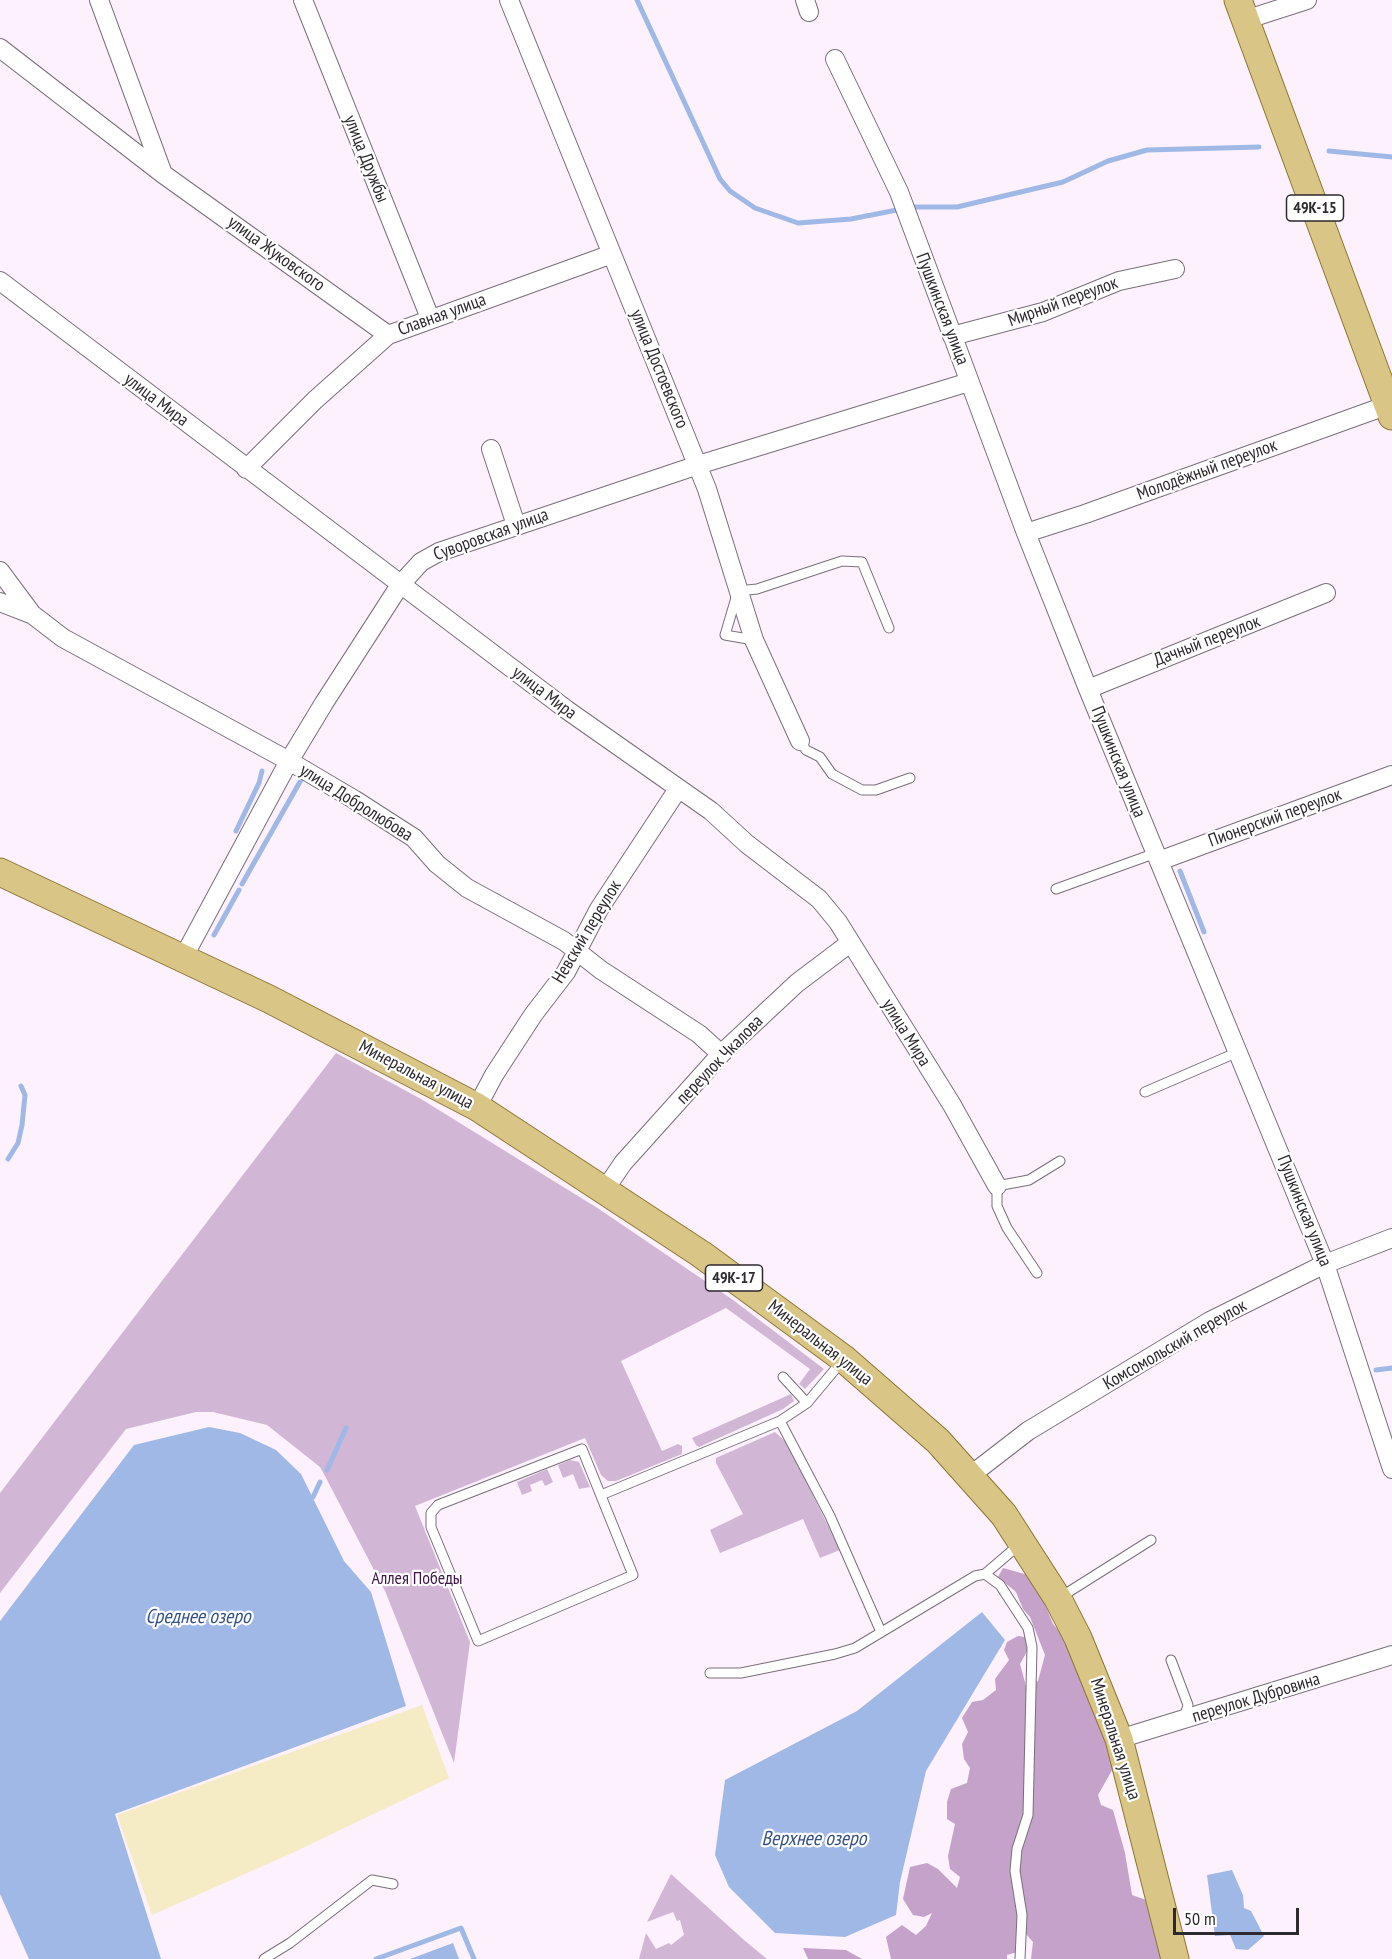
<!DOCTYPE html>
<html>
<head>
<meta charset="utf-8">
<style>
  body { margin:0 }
  #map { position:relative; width:1392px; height:1959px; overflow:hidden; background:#fcf1fd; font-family:"PT Sans Narrow",sans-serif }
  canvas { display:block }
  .scale { position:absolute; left:1173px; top:1908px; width:126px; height:27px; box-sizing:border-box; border:3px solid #2d292e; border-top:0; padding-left:8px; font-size:18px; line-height:21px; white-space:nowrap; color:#2d292e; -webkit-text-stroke:4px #fff; paint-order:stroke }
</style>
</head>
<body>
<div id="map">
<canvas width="1392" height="1959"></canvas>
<div class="scale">50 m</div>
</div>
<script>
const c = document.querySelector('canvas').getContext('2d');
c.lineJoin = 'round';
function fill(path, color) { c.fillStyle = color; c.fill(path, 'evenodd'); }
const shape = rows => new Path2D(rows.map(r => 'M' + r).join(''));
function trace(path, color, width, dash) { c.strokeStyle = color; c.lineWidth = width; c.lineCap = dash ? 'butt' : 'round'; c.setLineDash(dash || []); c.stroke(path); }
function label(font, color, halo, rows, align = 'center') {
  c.font = font + ' "PT Sans Narrow",sans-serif'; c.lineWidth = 4.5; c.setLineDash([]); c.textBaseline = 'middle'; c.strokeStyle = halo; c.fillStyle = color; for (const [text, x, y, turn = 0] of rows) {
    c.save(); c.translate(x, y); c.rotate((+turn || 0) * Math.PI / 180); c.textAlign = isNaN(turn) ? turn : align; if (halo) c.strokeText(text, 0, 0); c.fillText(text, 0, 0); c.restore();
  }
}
const green = shape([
  [336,1053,421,1099,599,1209,733,1300,824,1369,805,1389,799,1384,810,1369,726,1308,621,1361,662,1451,678,1444,682,1446,682,1454,616,1481,608,1481,601,1475,585,1438,415,1506,470,1642,454,1763,385,1591,325,1476,320,1467,267,1425,213,1412,196,1412,126,1429,0,1593,0,1493],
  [791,1394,794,1401,783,1409,699,1447,696,1445,692,1438],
  [775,1432,787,1443,840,1550,820,1558,803,1519,720,1553,710,1530,743,1514,716,1463,716,1458],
  [570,1460,579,1462,590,1487,579,1489,573,1474,563,1478,558,1465],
  [547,1469,553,1482,545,1486,542,1480,530,1485,532,1491,522,1495,517,1482],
  [671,1874,744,1940,767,1959,639,1959,646,1933,656,1949,669,1943,671,1945,684,1935,680,1920,677,1921,673,1912,647,1922]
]);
const forest = shape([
  [1003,1568,1028,1575,1039,1589,1053,1624,1066,1640,1077,1662,1115,1765,1098,1795,1101,1805,1113,1810,1125,1853,1132,1895,1152,1902,1162,1959,1031,1959,1033,1942,1026,1934,1024,1950,1007,1955,1007,1959,891,1959,886,1937,902,1925,916,1935,926,1926,932,1913,924,1917,913,1915,903,1899,910,1867,927,1863,938,1869,957,1888,960,1877,950,1869,948,1856,955,1824,947,1819,947,1802,951,1789,967,1783,970,1768,964,1759,962,1744,968,1732,962,1718,972,1702,983,1700,996,1690,995,1679,1009,1660,1004,1650,1007,1642,1018,1636,1025,1637,1030,1646,1020,1664,1026,1686,1038,1681,1045,1655,1030,1617,1023,1609,1016,1592,998,1577],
  [803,1948,846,1950,862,1959,808,1959]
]);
const sand = shape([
  [422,1705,449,1778,290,1854,152,1915,117,1815]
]);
const water = shape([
  [209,1427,240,1433,276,1450,301,1474,344,1561,371,1592,406,1706,115,1814,161,1959,29,1959,0,1894,0,1621,134,1445],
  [982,1612,1005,1640,926,1771,900,1882,896,1915,845,1937,775,1933,729,1887,715,1855,725,1780,857,1711],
  [1232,1870,1243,1895,1244,1908,1251,1911,1264,1936,1248,1950,1236,1949,1230,1935,1215,1936,1207,1875],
  [453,1943,459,1959,410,1959]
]);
const stream = shape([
  [637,0,720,179,730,191,755,208,798,223,851,219,897,210],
  [1329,151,1392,157],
  [911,207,957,207,1063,182,1108,161,1147,150,1259,147],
  [236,831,259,783,262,771],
  [1180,871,1204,932],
  [242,884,301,780],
  [214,935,239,890],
  [8,1159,18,1143,22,1125,25,1095,21,1086],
  [1376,1370,1392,1368],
  [327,1470,346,1428],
  [313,1497,320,1482],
  [376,1959,461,1928,474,1959]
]);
const lane = shape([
  [754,640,725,635,738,591,757,589,842,561,862,562,889,628],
  [800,741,806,750,820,757,832,774,862,790,876,790,910,778],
  [1056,889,1156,853],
  [1145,1092,1238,1052],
  [1037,1273,1007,1228,997,1206,997,1186,1029,1180,1060,1161],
  [783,1377,807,1403],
  [780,1421,830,1516,881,1632],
  [582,1449,633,1575,478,1641,431,1527,431,1513,438,1505,582,1449],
  [601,1495,780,1421,807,1403,843,1360],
  [985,1574,1020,1544],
  [1059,1598,1151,1540],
  [1171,1660,1188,1705,1184,1718],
  [710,1673,741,1673,835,1654,855,1648,975,1576,985,1574,1000,1585,1028,1628,1032,1647,1028,1815,1017,1849,1015,1871,1022,1915,1020,1959],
  [264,1959,290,1943,372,1880,393,1884]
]);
const street = shape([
  [99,0,163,174],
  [303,0,430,318],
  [509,0,707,489,754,640,800,741],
  [805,0,809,12],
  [1245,20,1307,0],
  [0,48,163,174,388,335],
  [835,59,899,192,1026,533,1088,689,1325,1264,1392,1469],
  [0,281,567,710,711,811,747,844,819,899,838,922,952,1105,997,1186],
  [952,336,1043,312,1119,281,1175,269],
  [491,449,516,525],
  [246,469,315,400,388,335,612,254],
  [1026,533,1085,514,1388,405],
  [0,571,32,614],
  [0,602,33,615,63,638,289,761,355,800,414,838,437,864,467,888,564,941,601,970,699,1034,721,1054],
  [1088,689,1326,593],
  [1159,861,1392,775],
  [183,958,289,761,324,703,400,585,421,562,439,552,698,465,969,382],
  [477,1107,494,1075,533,1015,566,972,599,909,678,789],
  [604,1191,623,1163,721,1054,797,983,850,943],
  [971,1475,1028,1431,1210,1321,1325,1264,1392,1238],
  [1119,1739,1392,1655]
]);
const primary = shape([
  [1238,0,1392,416],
  [0,872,269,999,477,1107,701,1254,844,1359,938,1441,1004,1515,1058,1599,1078,1638,1119,1739,1175,1959]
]);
const shields = [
  [1315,208,57],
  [734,1278,57]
];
const shieldNames = [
  ["49К-15",1315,208],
  ["49К-17",734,1278]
];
const streetNames = [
  ["улица Дружбы",366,159,68],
  ["улица Жуковского",276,254,36],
  ["Мирный переулок",1063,302,-20],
  ["Пушкинская улица",942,309,69],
  ["Славная улица",442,315,-20],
  ["улица Достоевского",659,369,68],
  ["улица Мира",156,400,37],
  ["Молодёжный переулок",1207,470,-20],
  ["Суворовская улица",491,535,-20],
  ["Дачный переулок",1207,641,-21],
  ["улица Мира",544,693,37],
  ["Пушкинская улица",1118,762,68],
  ["улица Добролюбова",356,803,32],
  ["Пионерский переулок",1275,818,-20],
  ["Невский переулок",587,932,-59],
  ["улица Мира",906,1033,58],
  ["переулок Чкалова",720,1060,-46],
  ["Минеральная улица",416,1075,28],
  ["Пушкинская улица",1304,1211,68],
  ["Минеральная улица",820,1343,38],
  ["Комсомольский переулок",1175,1345,-30],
  ["переулок Дубровина",1256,1698,-17],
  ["Минеральная улица",1115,1739,72]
];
const parkNames = [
  ["Аллея Победы",417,1579]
];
const waterNames = [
  ["Среднее озеро",198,1617],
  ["Верхнее озеро",814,1839]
];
fill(green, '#d1b7d5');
fill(forest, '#c5a2ca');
fill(sand, '#f5ecc6');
fill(water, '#a0b8e5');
trace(stream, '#a0b8e5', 5);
trace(lane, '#796f7a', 11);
trace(street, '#796f7a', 20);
trace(primary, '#8c7632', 29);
trace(lane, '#fff', 9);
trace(street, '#fff', 18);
trace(primary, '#d9c585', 27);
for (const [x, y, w] of shields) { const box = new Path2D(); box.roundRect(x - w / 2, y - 13, w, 26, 4.5); c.fillStyle = '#fff'; c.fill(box); trace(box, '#2d292e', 1.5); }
label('bold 16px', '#2d292e', null, shieldNames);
label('18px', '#2d292e', '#fff', streetNames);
label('18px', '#421649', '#fff', parkNames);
label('italic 20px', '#35518a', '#fff', waterNames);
</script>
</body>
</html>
